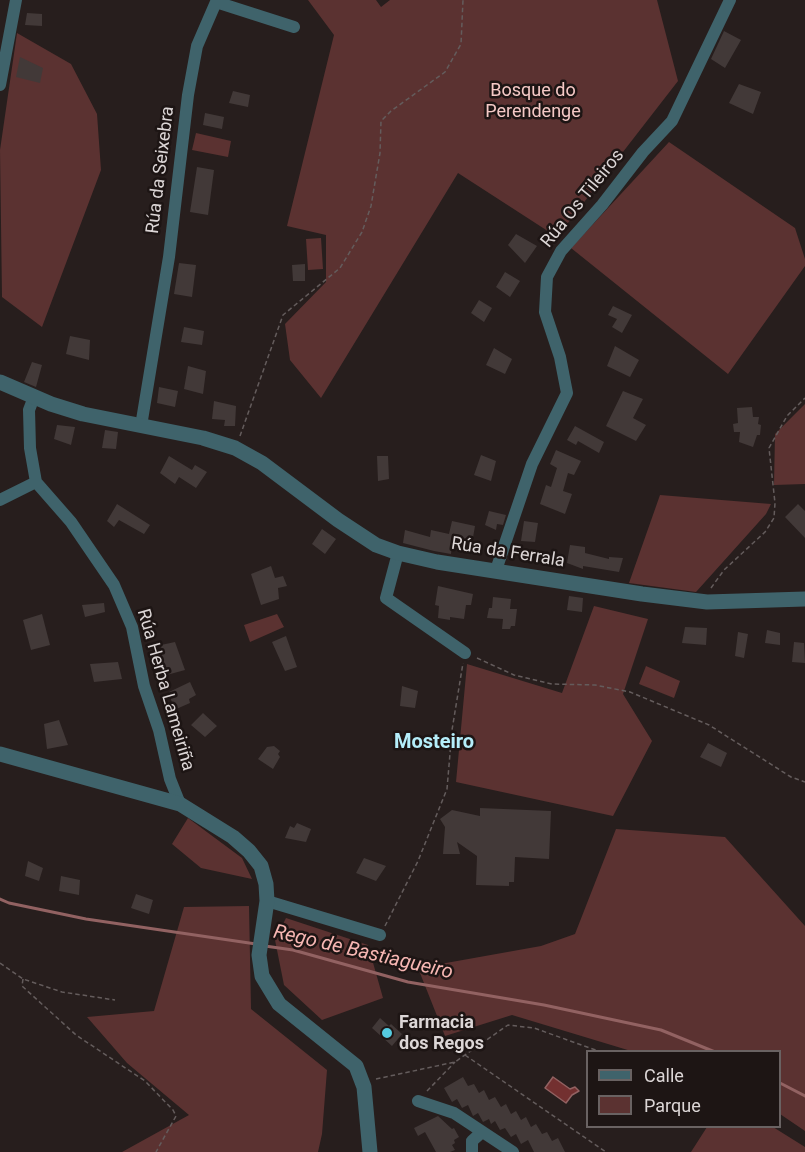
<!DOCTYPE html>
<html>
<head>
<meta charset="utf-8">
<style>
  body { margin:0 }
  #map { position:relative; width:805px; height:1152px; overflow:hidden; background:#271e1d; font-family:Roboto,sans-serif }
  canvas { display:block }
  .legend { position:absolute; left:586px; top:1050px; width:195px; height:78px; box-sizing:border-box; background:#1d1514; border:2px solid #696262; margin:0; padding:8px 10px; list-style:none; font-size:18px; color:#dcd6d6 }
  .legend li { display:flex; align-items:center; gap:12px; height:30px }
  .legend b { width:30px; border:2px solid #696262 }
</style>
</head>
<body>
<div id="map">
<canvas width="805" height="1152"></canvas>
<ul class="legend">
<li><b style="height:8px;background:#3f636b"></b>Calle</li>
<li><b style="height:16px;background:#5b3231"></b>Parque</li>
</ul>
</div>
<script>
const c = document.querySelector('canvas').getContext('2d');
c.lineJoin = 'round';
function fill(path, color) { c.fillStyle = color; c.fill(path, 'evenodd'); }
const shape = rows => new Path2D(rows.map(r => 'M' + r).join(''));
function trace(path, color, width, dash) { c.strokeStyle = color; c.lineWidth = width; c.lineCap = dash ? 'butt' : 'round'; c.setLineDash(dash || []); c.stroke(path); }
function label(font, color, halo, rows, align = 'center') {
  c.font = font + ' Roboto,sans-serif'; c.lineWidth = 5; c.setLineDash([]); c.textBaseline = 'middle'; c.strokeStyle = halo; c.fillStyle = color; for (const [text, x, y, turn = 0] of rows) {
    c.save(); c.translate(x, y); c.rotate((+turn || 0) * Math.PI / 180); c.textAlign = isNaN(turn) ? turn : align; if (halo) c.strokeText(text, 0, 0); c.fillText(text, 0, 0); c.restore();
  }
}
const green = shape([
  [308,0,376,0,381,7,390,0,657,0,678,81,557,237,458,173,321,398,290,360,285,324,326,282,326,235,287,226,334,35],
  [17,33,71,64,97,114,101,170,42,327,2,297,0,150],
  [196,133,231,141,228,157,192,150],
  [669,142,795,228,805,259,805,266,728,374,571,248],
  [321,238,323,269,308,270,306,239],
  [805,404,805,484,774,485,775,434],
  [660,495,771,504,766,514,696,592,629,583],
  [594,606,648,619,623,694,652,741,613,816,456,782,467,664,562,693],
  [277,614,284,627,250,642,244,625],
  [646,666,680,681,674,698,639,684],
  [188,818,242,858,252,879,201,868,172,844],
  [616,829,725,837,805,926,805,1131,780,1114,780,1052,631,1051,512,1015,445,1036,418,968,541,946,575,934],
  [249,906,251,1009,327,1070,322,1134,318,1152,122,1152,189,1115,127,1063,87,1017,154,1011,184,907],
  [286,918,368,945,383,998,322,1020,284,985,275,940],
  [707,1127,773,1127,805,1147,805,1152,691,1152]
]);
const water = shape([
  [553,1077,570,1089,575,1087,579,1091,572,1095,566,1103,545,1088,553,1077]
]);
const stream = shape([
  [0,899,9,903,86,919,256,944],
  [265,946,293,950,408,982,544,1005,661,1030,715,1052],
  [780,1083,805,1096]
]);
const building = shape([
  [27,13,42,14,42,26,25,25],
  [724,31,741,40,725,68,711,59],
  [20,57,43,68,40,83,16,77],
  [739,84,761,92,753,114,729,103],
  [233,91,250,95,248,107,229,103],
  [205,113,224,117,222,129,203,125],
  [197,167,214,170,208,215,190,212],
  [516,234,537,246,525,263,508,245],
  [179,263,196,265,192,297,174,294],
  [305,264,305,281,293,281,292,265],
  [505,272,520,281,510,297,496,287],
  [479,300,492,308,484,322,471,313],
  [613,306,632,315,622,333,612,327,617,319,608,315],
  [184,327,204,331,202,345,181,342],
  [70,336,90,340,89,360,66,354],
  [615,346,639,360,630,377,607,366],
  [494,348,512,359,505,374,486,365],
  [32,362,42,365,36,387,24,382],
  [188,366,206,371,203,394,184,389],
  [159,387,178,391,175,407,157,403],
  [623,391,643,399,633,418,646,425,636,441,606,426],
  [214,401,236,406,235,426,224,426,225,420,212,419],
  [752,407,753,417,759,417,758,424,761,425,760,435,757,435,753,447,739,442,740,432,734,432,733,424,738,423,737,408],
  [57,425,75,427,71,445,54,439],
  [575,426,604,442,599,453,578,441,576,445,567,440],
  [105,430,118,432,116,449,102,448],
  [556,450,581,461,574,475,568,473,563,491,572,494,565,514,540,504,546,485,551,487,557,468,550,464],
  [481,455,496,461,491,481,474,475],
  [169,456,192,470,195,465,207,472,196,488,179,477,175,484,160,473],
  [377,456,388,456,389,479,378,481],
  [117,504,150,525,144,534,119,520,114,527,107,521],
  [798,504,805,511,805,538,785,517],
  [489,511,506,515,503,525,497,524,496,530,485,525],
  [452,521,475,526,471,549,452,544,451,554,434,551,403,543,405,530,430,537,431,530,449,534],
  [524,521,538,523,535,542,521,541],
  [322,529,336,539,325,554,312,544],
  [570,545,585,547,585,553,609,559,609,557,623,558,619,572,583,566,583,569,567,563],
  [271,566,275,578,283,576,287,586,278,588,279,599,261,605,251,574],
  [438,586,473,594,471,605,466,605,464,619,450,617,450,620,438,618,439,606,435,605],
  [569,596,583,598,582,612,567,610],
  [493,597,511,599,510,609,517,609,515,626,511,626,510,629,502,629,503,619,487,618,489,608,492,608],
  [104,603,105,612,85,617,82,605],
  [42,614,50,645,31,650,23,620],
  [685,627,707,628,706,645,682,643],
  [767,630,780,633,780,645,765,643],
  [738,632,748,634,744,658,735,656],
  [286,636,297,667,285,671,272,642],
  [175,642,185,670,163,676,156,656,162,654,161,645],
  [794,642,804,643,805,663,792,662],
  [118,662,122,679,94,682,90,664],
  [190,682,196,695,189,699,190,703,174,710,169,692],
  [402,686,418,691,415,708,400,706],
  [203,713,217,726,205,737,191,725],
  [59,720,68,745,47,749,44,724],
  [708,743,727,753,721,767,700,757],
  [274,746,280,751,278,754,280,757,273,769,258,759,267,747],
  [480,808,551,811,549,859,515,857,514,882,509,882,509,886,476,885,477,856,457,842,460,854,443,854,445,827,440,819,452,810,480,816],
  [297,823,311,829,306,842,285,838,290,826,294,828],
  [364,858,386,866,376,881,356,873],
  [28,861,43,868,39,881,25,876],
  [61,876,80,880,79,895,59,891],
  [136,894,153,900,149,914,131,908],
  [380,1018,389,1026,391,1024,402,1034,392,1046,372,1028],
  [463,1077,468,1086,474,1084,479,1093,484,1090,489,1100,495,1097,501,1107,506,1104,511,1114,516,1111,521,1120,526,1117,531,1127,536,1124,542,1134,547,1132,552,1141,558,1138,565,1152,534,1152,528,1140,521,1144,516,1134,511,1137,505,1128,500,1130,495,1121,491,1124,489,1119,483,1122,478,1113,473,1116,468,1105,462,1108,457,1099,452,1102,444,1088],
  [438,1116,452,1129,454,1128,459,1137,454,1140,455,1143,452,1145,455,1150,450,1152,436,1152,425,1132,418,1136,414,1128]
]);
const path = shape([
  [240,436,283,315,340,268,362,232,371,206,380,153,381,121,391,111,445,72,461,44,463,0],
  [711,588,724,570,765,532,774,518,775,503,769,448,787,416,805,398],
  [477,658,514,675,552,684,595,685,630,692,709,725,791,777,805,782],
  [385,926,418,861,447,789,452,730,463,663],
  [0,963,23,979,62,992,115,1000],
  [23,979,22,986,76,1035,145,1081,173,1110,176,1116,156,1152],
  [465,1055,606,1152],
  [376,1079,455,1062,508,1025,534,1028,601,1052],
  [427,1091,455,1062]
]);
const minor = shape([
  [0,85,16,0],
  [34,397,29,410,30,448,36,482,71,522,114,585,132,627,144,686,159,730,170,779,180,804],
  [141,426,169,257,188,95,197,46,216,2,294,27],
  [0,500,36,482],
  [398,553,386,598,465,653],
  [496,570,532,464,567,393,560,357,545,312,547,277,561,251,602,205,643,152,672,121,730,0],
  [267,901,380,935],
  [418,1101,454,1113,513,1152],
  [472,1152,472,1141,482,1132]
]);
const tertiary = shape([
  [0,382,51,404,83,414,203,438,235,448,262,463,338,520,376,545,398,553,437,562,642,594,707,602,805,599],
  [0,754,180,804,233,837,249,851,261,866,266,884,267,901,259,955,262,976,279,1004,356,1066,364,1087,370,1152]
]);
const markers = [
  [387,1033,6,"#55cadf"]
];
const parkNames = [
  ["Bosque do",533,91],
  ["Perendenge",533,112]
];
const streetNames = [
  ["Rúa da Seixebra",161,170,-83],
  ["Rúa Os Tileiros",583,199,-51],
  ["Rúa da Ferrala",508,553,9],
  ["Rúa Herba Lameiriña",165,690,74]
];
const poiNames = [
  ["Farmacia",399,1023],
  ["dos Regos",399,1044]
];
const neighbourhoodNames = [
  ["Mosteiro",434,743]
];
const waterNames = [
  ["Rego de Bastiagueiro",363,953,13]
];
fill(green, '#5b3231');
fill(water, '#733030');
trace(water, '#926262', 1.5);
trace(stream, '#926262', 3);
fill(building, '#423938');
trace(path, '#645c5c', 1.5, [4.5, 3]);
trace(minor, '#3f636b', 12);
trace(tertiary, '#3f636b', 15);
for (const [x, y, r, color] of markers) { const dot = new Path2D(); dot.arc(x, y, r, 0, 2 * Math.PI); c.fillStyle = color; c.fill(dot); trace(dot, '#1d1514', 2); }
label('18px', '#f5c9c6', '#1d1514', parkNames);
label('18px', '#dcd6d6', '#1d1514', streetNames);
label('bold 18px', '#dcd6d6', '#1d1514', poiNames, 'left');
label('bold 20px', '#b5eefa', '#1d1514', neighbourhoodNames);
label('italic 20px', '#f7b7b3', '#1d1514', waterNames);
</script>
</body>
</html>
